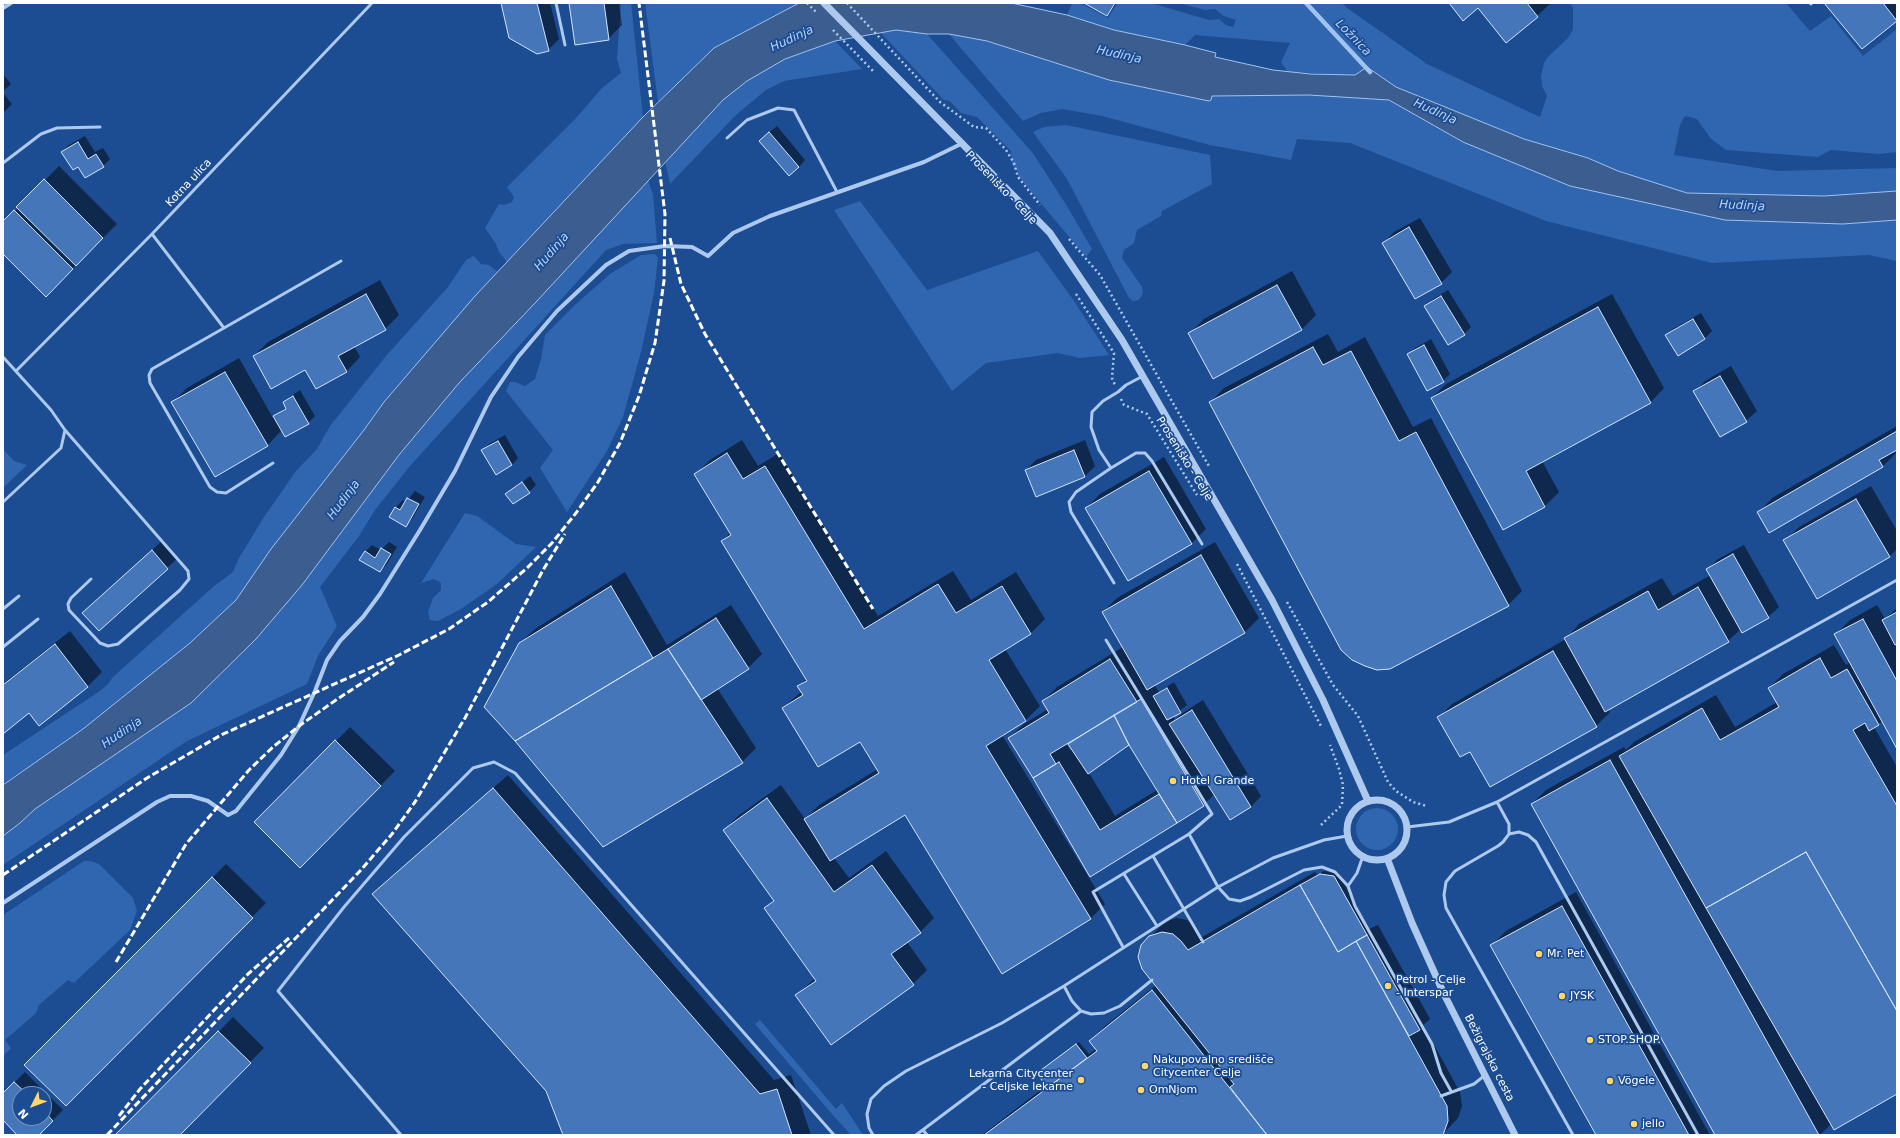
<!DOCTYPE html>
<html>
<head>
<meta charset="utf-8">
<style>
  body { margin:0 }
  #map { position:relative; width:1900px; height:1138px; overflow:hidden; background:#1c4c92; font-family:"DejaVu Sans",sans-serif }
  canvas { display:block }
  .frame { position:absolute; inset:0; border:4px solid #fff; pointer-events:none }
  .north { position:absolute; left:12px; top:1086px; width:40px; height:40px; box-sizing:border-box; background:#1c4c92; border:1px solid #7794be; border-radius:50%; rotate:228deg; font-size:11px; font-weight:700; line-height:16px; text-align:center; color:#fff }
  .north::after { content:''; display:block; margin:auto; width:14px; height:18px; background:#fed86b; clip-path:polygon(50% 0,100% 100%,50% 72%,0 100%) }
</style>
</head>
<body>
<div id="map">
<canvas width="1900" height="1138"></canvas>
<div class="frame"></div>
<div class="north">N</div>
</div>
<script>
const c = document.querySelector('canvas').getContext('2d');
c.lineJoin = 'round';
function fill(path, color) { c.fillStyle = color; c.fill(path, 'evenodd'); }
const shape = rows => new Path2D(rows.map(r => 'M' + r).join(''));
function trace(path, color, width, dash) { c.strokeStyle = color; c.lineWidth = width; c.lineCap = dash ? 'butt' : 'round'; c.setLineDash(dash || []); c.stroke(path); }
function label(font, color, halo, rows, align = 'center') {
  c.font = font + ' "DejaVu Sans",sans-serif'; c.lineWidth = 3.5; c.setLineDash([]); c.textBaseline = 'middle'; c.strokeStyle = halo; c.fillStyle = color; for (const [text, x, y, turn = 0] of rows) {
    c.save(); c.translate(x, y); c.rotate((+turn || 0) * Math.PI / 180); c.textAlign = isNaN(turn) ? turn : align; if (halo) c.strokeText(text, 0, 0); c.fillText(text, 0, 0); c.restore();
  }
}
const green = shape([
  [621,3,631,3,643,117,507,262,499,252,496,244,485,228,499,204,504,205,512,202,514,197,507,187,577,117,602,88,621,73,617,59],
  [645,3,796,3,796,4,714,48,658,102],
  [1075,3,1080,3,1108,18,1117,3,1151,3,1209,20,1219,19,1226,25,1233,27,1236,20,1224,16,1215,9,1205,10,1179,3,1342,3,1347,8,1427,64,1540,117,1547,96,1542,86,1541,76,1544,63,1548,57,1568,38,1573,30,1573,8,1570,3,1786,3,1810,31,1831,16,1863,56,1897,29,1897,152,1879,154,1831,150,1818,157,1726,150,1711,139,1697,119,1685,116,1680,125,1674,155,1777,171,1897,168,1897,191,1824,196,1687,193,1618,171,1588,158,1524,139,1396,87,1367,67,1355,75,1288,72,1281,62,1290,43,1195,35,1185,45,1114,30,1067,15,1072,4],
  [896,30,927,34,1032,152,1067,206,1092,249,1086,257,1018,176,1019,173,1012,165,1011,151,977,117,961,113,950,101,944,100,880,32],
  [949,34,987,41,1109,80,1209,101,1211,100,1212,96,1309,95,1389,100,1463,142,1570,186,1725,220,1843,224,1897,220,1897,261,1869,255,1712,263,1546,221,1350,143,1297,139,1291,160,1210,145,1102,116,1062,109,1041,113,1023,121],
  [835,41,862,69,784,81,766,90,736,115,670,184,665,161,723,100,747,81,785,59],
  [1066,125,1210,155,1212,184,1162,211,1161,216,1137,230,1134,243,1124,250,1122,258,1142,287,1143,293,1139,300,1133,301,1129,298,1067,179,1033,132,1044,127],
  [648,180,653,195,657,243,623,244,606,250,410,466,375,510,359,536,320,587,337,626,318,656,307,684,187,741,3,865,3,836,20,823,35,809,191,703,256,639,302,585,397,458,459,383,536,302],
  [860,201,927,290,1038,251,1074,301,1109,355,1080,358,1058,353,986,363,952,391,834,210],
  [655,254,658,258,654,293,641,352,623,417,607,451,567,512,540,468,553,450,506,391,510,382,515,382,525,386,535,379,541,359,545,335,576,304,610,274,641,255],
  [474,256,481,264,489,265,498,272,384,402,364,430,271,550,236,600,190,643,83,729,3,784,3,755,100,691,108,684,113,677,214,586,233,572,239,558,264,517,296,471,317,449,330,426,386,356,448,287,466,260],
  [3,449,14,461,27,465,3,488],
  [465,513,477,516,516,544,536,547,497,584,461,609,438,621,430,620,428,612,433,598,441,590,441,583,434,579,421,583],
  '1356 829a21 21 0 1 1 42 0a21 21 0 1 1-42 0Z',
  [84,861,91,861,99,864,133,898,137,911,130,930,74,983,68,980,39,1005,36,1013,5,1040,11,1048,3,1056,3,915],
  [760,1020,836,1109,842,1103,863,1135,851,1135,831,1113,755,1024]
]);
const water = shape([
  [1011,3,1067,15,1114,30,1185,45,1216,53,1215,57,1273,70,1310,74,1355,75,1367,67,1396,87,1524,139,1588,158,1618,171,1687,193,1824,196,1897,191,1897,220,1843,224,1725,220,1570,186,1463,142,1389,100,1309,95,1212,96,1211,100,1209,101,1109,80,987,41,949,34,927,34,896,30,835,41,785,59,747,81,723,100,536,302,459,383,399,455,302,585,256,639,191,703,35,809,20,823,3,836,3,785,83,729,190,643,236,600,271,549,364,430,384,402,475,296,643,117,714,48,799,3,1011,3]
]);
const shadow = shape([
  [502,3,550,3,559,39,548,50],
  [570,3,619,3,622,25,608,39],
  [1086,3,1117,3,1107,15],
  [1450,3,1551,3,1537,16],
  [1825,3,1897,3,1897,19,1862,48],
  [3,74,11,84,3,91],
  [3,93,12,104,3,113],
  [777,126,805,160,799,167,767,134],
  [85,136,95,152,103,148,110,159,103,166,79,166,62,152,69,145],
  [59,166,117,224,46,295,3,253,3,223],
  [1420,218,1452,272,1441,283,1384,243,1394,232],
  [1292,271,1316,315,1302,329,1190,333,1204,319],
  [380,280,399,315,385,329,354,346,360,357,346,372,306,368,254,356,268,342],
  [1448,290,1471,327,1464,334,1425,307,1432,300],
  [1612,294,1664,388,1650,403,1542,461,1559,492,1545,506,1504,529,1432,398,1446,384],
  [1701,313,1712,331,1705,338,1678,354,1667,336,1673,329],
  [1328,334,1338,352,1365,337,1413,427,1431,418,1522,591,1508,605,1210,403,1224,388],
  [1431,339,1450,374,1443,381,1408,355,1415,348],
  [239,358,273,418,286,407,284,402,291,396,300,390,315,416,308,423,282,430,267,446,173,402,187,388],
  [1731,366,1757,411,1746,421,1694,392,1705,381],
  [1897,426,1897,452,1883,466,1769,532,1758,513,1772,498],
  [505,435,518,458,512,465,483,451,489,444],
  [742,440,758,466,779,453,878,616,953,571,971,600,1016,572,1045,619,1031,633,1005,649,1040,706,1026,720,1002,735,1105,904,1091,918,1002,972,905,814,834,858,849,878,886,851,934,918,920,932,907,942,927,970,913,984,797,995,815,978,765,908,774,900,724,830,738,816,781,785,805,819,819,805,878,769,860,740,783,708,802,691,799,686,806,679,722,541,731,532,696,474,710,460],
  [1085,440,1095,466,1085,476,1036,496,1026,470,1036,460],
  [1164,457,1206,529,1192,543,1086,508,1100,494],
  [530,476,536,485,529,492,507,494],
  [1871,486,1897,531,1897,549,1889,557,1785,541,1799,527],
  [415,491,425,497,412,519,405,526,390,517,396,507,403,500,406,502],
  [163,540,178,558,99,630,83,613],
  [389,542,397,547,387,564,380,571,365,552,372,545,381,550],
  [1215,542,1259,618,1245,632,1154,684,1159,692,1174,682,1187,705,1173,716,1175,720,1181,714,1203,700,1261,796,1251,807,1231,819,1215,794,1203,805,1091,876,1009,738,1024,724,1048,709,1043,701,1057,687,1123,647,1103,612,1117,598],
  [1075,739,1070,744,1073,749,1070,750,1066,743],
  [1129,743,1157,790,1115,816,1089,773],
  [1744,545,1779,607,1768,617,1741,629,1728,641,1608,709,1610,712,1596,726,1470,750,1438,718,1452,704,1566,639,1579,624,1662,578,1673,596,1711,575,1708,569,1718,559],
  [625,572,667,645,731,605,762,654,748,668,717,688,756,748,742,762,516,741,485,707,520,643,535,629],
  [1877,605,1885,619,1897,608,1897,747,1883,721,1874,727,1897,767,1897,1093,1831,1124,1820,1135,1716,1135,1532,804,1546,790,1624,747,1626,750,1634,742,1716,695,1735,727,1777,702,1769,688,1783,674,1834,645,1846,665,1850,662,1835,635,1850,620],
  [70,631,102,672,88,686,39,725,29,712,3,732,3,684],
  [350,727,395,771,300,866,256,822],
  [508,775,774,1080,791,1075,811,1135,557,1135,563,1133,547,1090,373,894],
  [226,864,266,903,66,1105,26,1065],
  [1324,871,1338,873,1369,929,1378,925,1430,1019,1423,1025,1460,1092,1462,1106,1458,1118,1442,1135,982,1135,1047,1085,1041,1070,1079,1042,1089,1054,1096,1049,1090,1041,1104,1027,1156,985,1142,945,1165,922,1177,918,1187,920,1195,927,1202,937,1315,872,1317,875],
  [1576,892,1710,1135,1597,1135,1492,945,1506,931],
  [233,1017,264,1048,178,1135,117,1135],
  [25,1072,63,1110,38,1135,19,1135,3,1119,3,1094],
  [20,1094,44,1094,44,1118,20,1118]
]);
const stream = shape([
  [1306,3,1370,72]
]);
const building = shape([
  [501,3,537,3,549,51,537,54,509,38,501,3],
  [569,3,604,3,609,40,575,45,569,3],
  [1084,3,1115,3,1107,16,1084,3],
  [1449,3,1527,3,1538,17,1506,43,1478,8,1463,21,1449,3],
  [1824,3,1883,3,1897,21,1862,49,1824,3],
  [769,132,799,167,789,176,759,141,769,132],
  [78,142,88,159,96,154,104,167,85,178,78,167,73,170,61,152,78,142],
  [44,179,103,238,76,266,16,207,44,179],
  [14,210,73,269,46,297,3,254,3,221,14,210],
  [1409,227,1442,284,1415,299,1382,243,1409,227],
  [1277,285,1302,330,1213,379,1188,333,1277,285],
  [366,294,386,330,338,356,347,372,316,389,305,370,271,389,253,356,366,294],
  [1441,296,1465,335,1448,345,1424,306,1441,296],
  [1598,307,1651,403,1526,471,1545,507,1503,530,1431,398,1598,307],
  [1693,319,1705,339,1678,356,1665,335,1693,319],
  [1424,345,1444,382,1427,391,1407,354,1424,345],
  [1313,347,1323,365,1351,351,1399,441,1416,432,1509,606,1390,669,1377,670,1365,666,1352,660,1341,650,1209,402,1313,347],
  [225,372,268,446,215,477,171,402,225,372],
  [1720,376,1747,422,1720,437,1693,391,1720,376],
  [293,396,309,424,285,437,273,416,286,409,283,402,293,396],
  [1897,431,1897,450,1879,460,1883,467,1769,533,1757,512,1897,431],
  [498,441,512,465,496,475,481,450,498,441],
  [1074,450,1085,477,1036,497,1025,470,1074,450],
  [727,453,743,479,765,466,864,629,938,584,956,613,1002,586,1031,634,989,660,1026,721,986,746,1091,919,1002,974,905,815,830,861,804,819,879,773,860,742,818,767,782,708,803,695,797,686,807,681,721,541,731,535,694,474,727,453],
  [1149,471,1192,544,1128,581,1085,508,1149,471],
  [522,482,530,493,513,504,505,494,522,482],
  [407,498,419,504,406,527,389,517,395,507,400,510,407,498],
  [1856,499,1890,557,1817,599,1783,540,1856,499],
  [381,548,391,554,380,572,359,560,365,551,375,558,381,548],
  [152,550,168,569,99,631,82,613,152,550],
  [1733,554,1769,618,1742,633,1706,569,1733,554],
  [1201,555,1245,633,1147,690,1102,612,1201,555],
  [611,586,653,658,515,741,484,707,519,643,611,586],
  [1698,587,1729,642,1605,712,1564,638,1648,591,1658,610,1698,587],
  [1897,612,1897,644,1895,645,1882,620,1897,612],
  [716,618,749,669,701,700,668,649,716,618],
  [1863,619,1897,681,1897,749,1834,634,1863,619],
  [55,644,88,687,39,726,29,713,3,734,3,685,55,644],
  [668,649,743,763,603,847,515,741,668,649],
  [1553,651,1597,727,1490,787,1470,752,1460,757,1437,717,1553,651],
  [1820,658,1831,678,1847,669,1879,725,1869,731,1865,723,1853,730,1897,806,1897,1011,1806,852,1706,908,1619,756,1702,708,1720,740,1779,707,1768,688,1820,658],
  [1110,659,1137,702,1050,754,1056,764,1033,778,1008,738,1049,713,1042,701,1110,659],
  [1167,688,1181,713,1167,720,1153,696,1167,688],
  [1141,699,1204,806,1177,823,1129,745,1114,715,1141,699],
  [1192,710,1251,807,1230,820,1169,724,1192,710],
  [1114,715,1129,745,1088,774,1068,744,1114,715],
  [335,740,381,786,300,868,254,822,335,740],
  [1610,760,1819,1135,1715,1135,1531,804,1610,760],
  [1059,762,1100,830,1159,794,1177,823,1090,877,1033,778,1059,762],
  [493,788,760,1094,777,1089,792,1135,563,1135,546,1091,372,894,493,788],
  [767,798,834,892,872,865,921,933,891,954,914,985,831,1045,795,995,816,981,764,908,774,901,723,830,767,798],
  [1806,852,1897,1011,1897,1094,1834,1130,1706,908,1806,852],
  [1320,874,1334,876,1367,935,1338,952,1300,885,1320,874],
  [212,877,253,918,66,1106,24,1065,212,877],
  [1300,885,1338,952,1356,941,1447,1106,1448,1121,1443,1135,1267,1135,1230,1087,1234,1084,1142,969,1138,957,1141,945,1149,936,1162,932,1173,934,1181,941,1188,950,1300,885],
  [1562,906,1689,1135,1596,1135,1490,945,1562,906],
  [1367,935,1420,1030,1409,1036,1356,941,1367,935],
  [1152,990,1267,1135,984,1135,1097,1051,1089,1041,1152,990],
  [218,1031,251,1063,180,1135,115,1135,218,1031],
  [1076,1044,1087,1058,1047,1088,1037,1073,1076,1044],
  [14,1082,27,1094,20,1094,20,1118,44,1118,44,1111,53,1121,39,1135,17,1135,3,1120,3,1093,14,1082]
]);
const path = shape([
  [807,3,816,12],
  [847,3,940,102,974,127,986,128,1006,150,1014,163,1018,177,1040,205],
  [833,30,873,71],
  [1069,239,1100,275,1210,468],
  [1076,294,1114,353,1112,378,1115,385],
  [1121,399,1124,405,1147,414,1197,495],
  [1237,564,1322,728],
  [1287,602,1333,685,1358,716,1388,782,1396,791,1413,802,1427,806],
  [1321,825,1342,805,1343,785,1339,769,1330,745]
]);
const service = shape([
  [556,3,565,45],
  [1810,3,1811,4],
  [727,138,747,120,778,108,794,110,837,192],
  [3,163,41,134,57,128,100,127],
  [152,234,224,328,341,261],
  [224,328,152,369,149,375,150,383,210,487,217,492,226,493,273,463],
  [3,357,51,410,65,430,61,448,3,502],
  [16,371,152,234,372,3],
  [1143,376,1126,385,1118,392,1103,401,1092,412,1091,427,1099,450,1111,468,1136,453,1145,453,1152,461,1202,544],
  [65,430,188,571,189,579,180,590,118,644,108,646,100,643,69,610,68,604,71,598,91,579],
  [1111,468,1076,492,1069,502,1071,512,1114,583],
  [3,609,19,596],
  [1106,640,1212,814,1189,834,1093,892,1123,947],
  [3,647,38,619],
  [1497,802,1509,824,1509,834,1503,842,1498,846,1455,871,1446,882,1444,895,1446,908,1573,1135],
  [1407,827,1449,822,1497,802,1897,580],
  [1189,834,1218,887,1229,899,1240,901,1251,897,1304,870,1322,867,1335,872,1348,886,1355,906,1432,1044,1441,1073,1451,1091],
  [1509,834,1519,832,1528,835,1536,842,1698,1135],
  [1153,856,1203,942],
  [1124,874,1157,926],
  [1348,886,1357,873,1363,856],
  [1064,986,1072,1001,1081,1011,1091,1014,1104,1013,1120,1006,1152,980],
  [1441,1096,1474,1084,1484,1076],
  [923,1130,927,1135],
  [401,1135,278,991,344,907,404,837,473,768,494,762,515,773,834,1135],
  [873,1135,869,1128,867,1114,871,1099,884,1086,906,1071,1002,1023,1064,986,1218,887,1273,858,1324,840,1347,836],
  [916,1135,1081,1011]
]);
const minor = shape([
  [3,8,11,3],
  [3,903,157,802,170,796,191,796,208,801,228,815,236,811,281,755,299,726,315,691,327,660,340,641,363,617,380,594,420,530,455,471,491,397,518,357,557,311,606,265,629,251,665,246,692,247,708,256,733,233,770,216,924,162,963,143]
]);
const tertiary = shape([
  [824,3,1050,233,1122,340,1272,600,1323,700,1368,801],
  '1347 830a30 30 0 1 1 60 0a30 30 0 1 1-60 0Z',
  [1387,858,1412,923,1444,994,1515,1135]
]);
const rail = shape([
  [670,238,681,284,705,334,873,609],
  [3,875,147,778,221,735,399,655,449,629,488,602,527,568,552,543,576,513,598,482,620,443,639,396,655,343,664,281,665,214,639,3],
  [116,962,186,844,249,770,273,747,299,726,336,700,394,662],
  [119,1116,140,1089,248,974,289,938],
  [107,1135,360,871,392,834,415,802,465,718,543,570,565,534]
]);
const markers = [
  [1173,781,4,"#fed86b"],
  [1539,954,4,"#fed86b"],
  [1388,986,4,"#fed86b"],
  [1562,996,4,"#fed86b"],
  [1590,1040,4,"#fed86b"],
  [1145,1066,4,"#fed86b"],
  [1081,1080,4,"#fed86b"],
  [1610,1081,4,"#fed86b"],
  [1141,1090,4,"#fed86b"],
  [1634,1124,4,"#fed86b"]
];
const streetNames = [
  ["Kotna ulica",189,183,-47],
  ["Proseniško - Celje",1001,188,46],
  ["Proseniško - Celje",1184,459,58],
  ["Bežigrajska cesta",1489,1058,63]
];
const poiNames = [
  ["Hotel Grande",1181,781],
  ["Mr. Pet",1547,954],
  ["Petrol - Celje",1396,980],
  ["- Interspar",1396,993],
  ["JYSK",1570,996],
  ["STOP.SHOP.",1598,1040],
  ["Nakupovalno središče",1153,1060],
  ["Citycenter Celje",1153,1073],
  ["Lekarna Citycenter",1073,1074,"right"],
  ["- Celjske lekarne",1073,1087,"right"],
  ["Vögele",1618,1081],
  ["OmNjom",1149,1090],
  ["jello",1642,1124]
];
const waterNames = [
  ["Ložnica",1353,38,46],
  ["Hudinja",792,39,-25],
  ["Hudinja",1119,55,13],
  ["Hudinja",1435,112,24],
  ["Hudinja",1742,206,3],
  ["Hudinja",552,252,-49],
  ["Hudinja",344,500,-53],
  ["Hudinja",122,733,-34]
];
fill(green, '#3066b0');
fill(water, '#3b5d90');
trace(water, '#a0c3f0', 1);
fill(shadow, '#0007');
trace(stream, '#a0c3f0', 4.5);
fill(building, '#4576b9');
trace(building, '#d3e4fa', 1);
trace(path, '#adc9ee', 2.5, [2, 3]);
trace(service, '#adc9ee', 3);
trace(minor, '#adc9ee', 4);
trace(tertiary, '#adc9ee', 7);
trace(rail, '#fff', 3, [7, 3]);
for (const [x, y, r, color] of markers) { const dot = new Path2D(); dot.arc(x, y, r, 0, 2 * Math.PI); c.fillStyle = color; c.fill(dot); trace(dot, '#1c4c92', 1.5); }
label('11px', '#fff', '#1c4c92', streetNames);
label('11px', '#fff', '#1c4c92', poiNames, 'left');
label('italic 12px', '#b9d3f5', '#1c4c92', waterNames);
</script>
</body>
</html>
